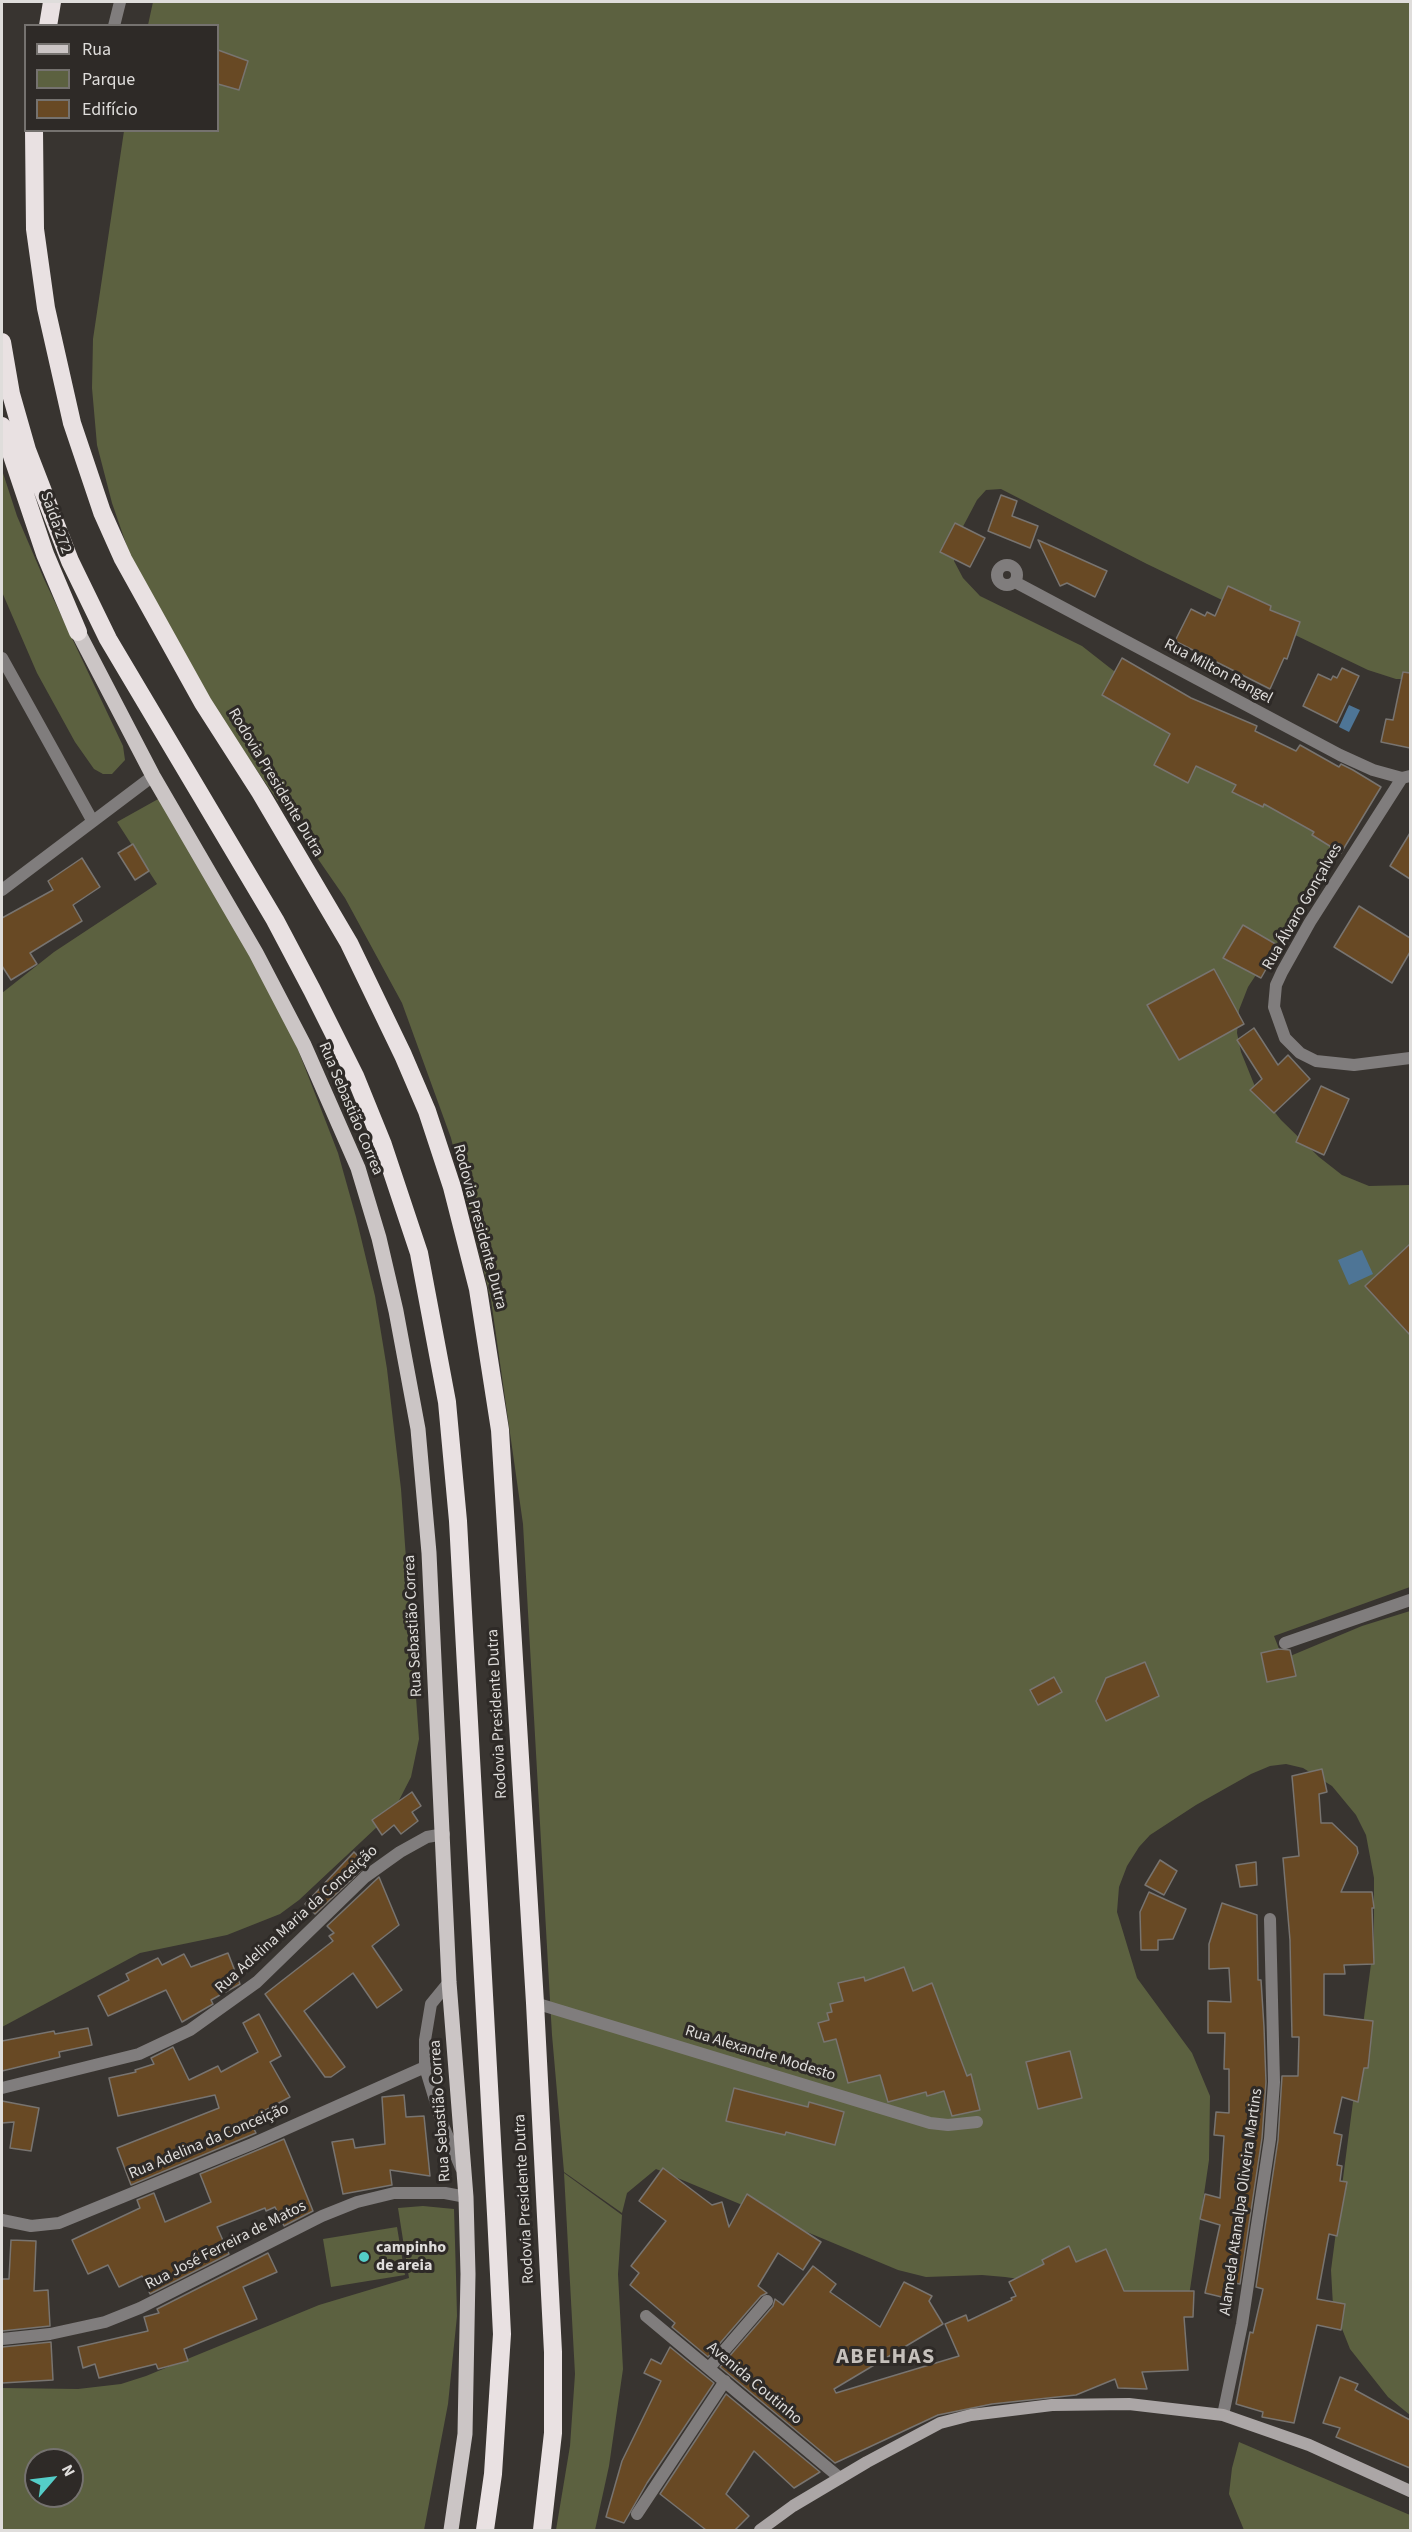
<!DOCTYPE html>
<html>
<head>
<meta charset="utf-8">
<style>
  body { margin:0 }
  #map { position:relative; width:1412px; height:2532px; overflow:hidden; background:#383430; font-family:"Source Sans 3",sans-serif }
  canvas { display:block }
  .frame { position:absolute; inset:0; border:3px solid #dfdddb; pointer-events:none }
  .legend { position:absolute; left:24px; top:24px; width:195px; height:108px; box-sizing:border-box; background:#2e2a27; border:2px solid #75726f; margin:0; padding:8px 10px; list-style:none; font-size:18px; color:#dfdddb }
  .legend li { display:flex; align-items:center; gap:12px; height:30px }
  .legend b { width:30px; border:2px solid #75726f }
  .north { position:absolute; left:24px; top:2448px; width:60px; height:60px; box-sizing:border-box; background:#2e2a27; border:2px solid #75726f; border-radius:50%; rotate:62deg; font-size:16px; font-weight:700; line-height:24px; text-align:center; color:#dfdddb }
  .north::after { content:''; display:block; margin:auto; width:21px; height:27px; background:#54cdc8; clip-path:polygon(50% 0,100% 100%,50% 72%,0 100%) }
</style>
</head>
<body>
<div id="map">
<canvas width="1412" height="2532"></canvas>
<div class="frame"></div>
<ul class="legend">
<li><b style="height:8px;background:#cbc5c5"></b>Rua</li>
<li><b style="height:16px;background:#5c6140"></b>Parque</li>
<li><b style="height:16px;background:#684924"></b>Edifício</li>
</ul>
<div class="north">N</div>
</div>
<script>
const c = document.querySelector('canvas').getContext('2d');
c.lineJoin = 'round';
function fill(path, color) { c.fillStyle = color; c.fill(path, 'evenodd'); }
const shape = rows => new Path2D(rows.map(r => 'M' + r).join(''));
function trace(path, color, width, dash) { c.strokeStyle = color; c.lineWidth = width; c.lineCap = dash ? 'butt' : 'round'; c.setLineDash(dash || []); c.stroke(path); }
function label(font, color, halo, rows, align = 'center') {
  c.font = font + ' "Source Sans 3",sans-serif'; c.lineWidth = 6; c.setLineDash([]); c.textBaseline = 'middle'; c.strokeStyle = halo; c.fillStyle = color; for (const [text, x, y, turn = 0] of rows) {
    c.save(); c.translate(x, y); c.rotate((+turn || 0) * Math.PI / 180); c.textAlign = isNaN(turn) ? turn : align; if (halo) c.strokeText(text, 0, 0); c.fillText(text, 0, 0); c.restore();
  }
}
const green = shape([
  [153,2,1410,2,1410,679,1396,679,1368,670,1147,564,1001,489,986,490,977,500,958,536,954,553,954,561,963,578,980,596,1082,646,1340,848,1248,987,1239,1010,1237,1033,1241,1052,1256,1089,1281,1120,1319,1157,1342,1175,1369,1186,1410,1185,1410,1587,1274,1636,1283,1659,1362,1626,1410,1611,1410,2415,1388,2397,1350,2349,1333,2306,1331,2270,1374,1941,1374,1878,1366,1835,1356,1815,1332,1786,1303,1768,1286,1764,1270,1766,1251,1774,1196,1805,1150,1835,1139,1847,1127,1866,1119,1887,1117,1912,1137,1978,1192,2053,1210,2096,1209,2160,1188,2303,1005,2277,982,2275,926,2277,898,2270,656,2169,627,2193,622,2213,564,2172,552,2035,523,1524,491,1300,451,1138,402,1003,345,898,222,720,131,558,112,503,97,445,92,388,93,339,124,131,218,130,218,26,148,25],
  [2,470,17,516,44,579,123,746,125,760,112,774,103,774,94,769,75,742,37,673,2,592],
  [160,798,204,869,295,1042,338,1153,356,1217,375,1296,387,1369,401,1489,419,1739,411,1777,393,1812,299,1900,280,1914,227,1935,140,1953,2,2027,2,993,54,952,157,884,117,822],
  [564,2173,622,2215,618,2274,623,2369,609,2466,595,2530,556,2530,570,2446,575,2374],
  [423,2206,454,2209,456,2276,457,2316,448,2404,424,2530,2,2530,2,2388,78,2389,121,2384,146,2376,319,2305,409,2278,398,2208],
  [36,2460,72,2460,72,2496,36,2496],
  [397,2227,405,2275,331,2287,323,2239],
  [1239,2442,1410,2515,1410,2530,1244,2530,1229,2494,1232,2468]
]);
const water = shape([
  [1349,705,1360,710,1349,732,1339,727],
  [1362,1250,1373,1274,1349,1285,1338,1260]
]);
const building = shape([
  [218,50,248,61,239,90,218,84,218,50],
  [1001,495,1017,501,1012,516,1038,526,1030,548,988,531,1001,495],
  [955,523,985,538,970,567,940,552,955,523],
  [1038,540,1107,571,1095,597,1067,583,1060,586,1038,540],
  [1228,586,1271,606,1270,610,1300,622,1287,659,1284,658,1270,689,1175,641,1191,609,1205,616,1207,612,1215,616,1228,586],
  [1122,658,1191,698,1257,726,1255,731,1296,751,1300,745,1339,767,1341,764,1353,770,1381,787,1341,853,1312,835,1314,832,1264,804,1263,807,1232,792,1236,785,1196,766,1188,783,1154,765,1170,734,1102,695,1122,658],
  [1342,668,1359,676,1337,723,1303,706,1318,674,1331,680,1333,676,1337,678,1342,668],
  [1403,672,1410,673,1410,748,1381,742,1386,719,1393,720,1403,672],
  [1410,833,1410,879,1390,866,1410,833],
  [133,844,149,871,135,880,118,853,133,844],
  [82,858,100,887,73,905,82,921,30,953,37,964,11,980,2,966,2,918,53,890,48,881,82,858],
  [1359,906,1410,938,1410,952,1392,983,1334,947,1359,906],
  [1243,925,1279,946,1261,978,1223,958,1243,925],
  [1214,969,1244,1024,1179,1060,1147,1005,1214,969],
  [1254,1028,1278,1065,1288,1055,1310,1079,1274,1113,1250,1090,1262,1079,1237,1040,1254,1028],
  [1321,1086,1349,1099,1324,1155,1296,1142,1321,1086],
  [1410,1244,1410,1335,1365,1286,1410,1244],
  [1279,1649,1290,1650,1296,1676,1267,1682,1261,1653,1279,1649],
  [1145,1662,1159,1696,1106,1721,1096,1701,1106,1678,1145,1662],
  [1054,1677,1062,1692,1038,1705,1030,1690,1054,1677],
  [1322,1769,1327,1792,1319,1794,1321,1823,1332,1823,1357,1847,1358,1853,1341,1892,1372,1892,1374,1908,1372,1908,1374,1964,1344,1965,1345,1974,1324,1974,1324,2015,1373,2021,1368,2068,1364,2068,1358,2102,1342,2097,1334,2133,1342,2135,1337,2165,1342,2166,1340,2181,1347,2182,1337,2236,1329,2234,1317,2299,1345,2304,1341,2330,1317,2325,1294,2423,1262,2417,1263,2412,1236,2404,1250,2332,1253,2333,1263,2289,1256,2287,1278,2140,1282,2076,1298,2076,1299,2037,1292,2037,1290,1940,1283,1858,1299,1856,1292,1776,1322,1769],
  [412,1792,421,1806,412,1812,418,1821,401,1834,394,1825,382,1835,372,1820,412,1792],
  [354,1852,367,1865,315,1914,305,1904,354,1852],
  [1160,1860,1177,1871,1164,1895,1145,1885,1160,1860],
  [1256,1862,1257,1885,1240,1887,1236,1865,1256,1862],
  [379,1877,399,1925,372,1946,402,1990,377,2008,353,1973,304,2011,345,2067,331,2077,325,2077,265,1994,333,1941,329,1936,334,1933,327,1926,379,1877],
  [1149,1892,1186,1909,1173,1939,1158,1940,1158,1950,1141,1950,1140,1912,1149,1892],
  [1222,1903,1257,1915,1258,1980,1261,1980,1264,2027,1266,2082,1262,2138,1240,2284,1230,2282,1226,2298,1205,2293,1220,2225,1200,2219,1205,2194,1220,2198,1224,2136,1214,2135,1216,2112,1229,2113,1229,2069,1224,2069,1225,2033,1208,2033,1208,2001,1231,2002,1229,1968,1209,1969,1209,1944,1222,1903],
  [228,1953,240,1984,211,2000,213,2004,182,2022,166,1990,108,2016,98,1996,129,1980,126,1974,158,1958,162,1965,184,1954,191,1967,228,1953],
  [904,1967,913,1991,932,1983,967,2076,971,2074,980,2110,952,2116,944,2091,927,2096,926,2092,888,2102,880,2075,848,2083,836,2039,824,2042,818,2023,829,2020,827,2013,832,2012,830,2004,843,2001,838,1983,864,1977,865,1981,904,1967],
  [259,2014,281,2056,270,2062,290,2097,249,2119,256,2133,131,2185,117,2148,219,2108,215,2095,118,2116,109,2078,136,2072,135,2070,154,2064,151,2058,173,2047,189,2080,218,2066,221,2072,258,2052,243,2023,259,2014],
  [88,2028,92,2045,59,2052,60,2057,2,2071,2,2041,54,2031,55,2034,88,2028],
  [1070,2051,1082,2098,1038,2109,1026,2062,1070,2051],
  [734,2088,808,2107,809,2102,844,2112,835,2145,786,2132,785,2135,726,2121,734,2088],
  [404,2095,406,2117,424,2116,430,2176,390,2170,392,2185,343,2194,332,2142,353,2139,355,2148,385,2144,382,2097,404,2095],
  [2,2101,39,2108,31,2151,10,2148,14,2122,2,2123,2,2101],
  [284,2139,313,2211,284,2226,275,2207,266,2211,265,2208,217,2227,229,2254,150,2294,142,2276,119,2287,108,2265,88,2274,72,2240,140,2208,137,2200,154,2193,165,2222,211,2202,200,2174,284,2139],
  [663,2168,712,2205,722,2202,729,2227,747,2194,821,2242,803,2270,778,2253,758,2286,767,2293,761,2296,708,2357,672,2327,675,2323,630,2285,639,2273,631,2266,666,2221,639,2201,663,2168],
  [11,2240,36,2241,34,2291,48,2290,50,2326,2,2331,2,2279,9,2279,11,2240],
  [1069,2246,1076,2262,1106,2249,1124,2291,1194,2291,1193,2317,1184,2317,1188,2370,1142,2372,1147,2389,1118,2388,1115,2379,1076,2395,992,2404,938,2415,835,2463,720,2367,773,2306,775,2299,783,2305,813,2266,836,2284,830,2292,880,2327,904,2282,932,2296,929,2301,943,2324,834,2389,836,2393,959,2356,945,2324,966,2315,968,2321,1012,2300,1011,2298,1016,2296,1009,2282,1044,2264,1042,2260,1069,2246],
  [268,2253,277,2272,243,2287,257,2319,184,2349,188,2361,158,2369,156,2364,99,2378,95,2364,83,2368,78,2347,148,2331,144,2317,159,2313,157,2309,268,2253],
  [51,2342,53,2380,2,2383,2,2347,51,2342],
  [670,2347,714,2383,647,2483,624,2523,606,2517,622,2461,661,2381,644,2373,651,2359,661,2364,670,2347],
  [1340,2377,1358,2384,1355,2390,1410,2420,1410,2468,1336,2437,1340,2428,1323,2423,1340,2377],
  [726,2394,820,2472,794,2488,754,2451,726,2494,749,2516,735,2530,706,2530,660,2494,726,2394]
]);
const street = shape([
  [114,26,120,2],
  '997 575a10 10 0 1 1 20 0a10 10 0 1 1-20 0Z',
  [1015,582,1340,755,1373,770,1402,778,1410,776],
  [2,658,92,820],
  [1402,778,1310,922,1282,972,1276,985,1274,1007,1285,1038,1300,1053,1316,1061,1354,1065,1410,1058],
  [2,890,153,776],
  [1285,1643,1410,1600],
  [449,1982,431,2004,425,2040,425,2067,442,2123,461,2168],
  [535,2003,930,2123,948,2125,977,2122],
  [2,2088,139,2054,190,2030,257,1982,365,1877,400,1852,427,1837,444,1834],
  [2,2220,31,2226,59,2223,252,2144,425,2067],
  [646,2316,840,2478],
  [2,2339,50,2334,105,2322,140,2308,322,2216,357,2202,394,2193,445,2193,466,2197],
  [709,2368,767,2301],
  [1223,2415,1242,2324,1270,2139,1274,2082,1270,1919],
  [637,2514,725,2381]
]);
const secondary = shape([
  [760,2530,793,2506,867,2462,940,2423,971,2415,1052,2405,1129,2404,1223,2415,1309,2445,1410,2491]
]);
const primary = shape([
  [78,632,153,776,256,953,304,1045,358,1168,379,1238,396,1311,418,1429,429,1553,449,1982,466,2197,468,2274,465,2434,451,2530]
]);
const highway = shape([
  [48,26,52,2],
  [34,130,35,229,46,308,72,423,102,512,123,559,203,703,260,792,349,943,403,1055,427,1111,452,1187,478,1289,500,1430,535,2003,553,2352,553,2433,542,2530],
  [2,342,11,394,27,450,70,561,108,639,275,920,312,990,355,1076,383,1145,419,1253,447,1402,458,1521,496,2214,502,2334,493,2474,485,2530],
  [2,426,45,554,78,632]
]);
const markers = [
  [364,2257,6,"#54cdc8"]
];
const streetNames = [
  ["Saída 272",55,523,70],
  ["Rua Milton Rangel",1218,672,28],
  ["Rodovia Presidente Dutra",275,783,59],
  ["Rua Álvaro Gonçalves",1303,907,-60],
  ["Rua Sebastião Correa",350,1109,67],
  ["Rodovia Presidente Dutra",479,1227,75],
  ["Rua Sebastião Correa",414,1626,-93],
  ["Rodovia Presidente Dutra",498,1714,-93],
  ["Rua Adelina Maria da Conceição",297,1920,-42],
  ["Rua Alexandre Modesto",760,2054,17],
  ["Rua Sebastião Correa",441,2111,-94],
  ["Rua Adelina da Conceição",209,2142,-23],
  ["Rodovia Presidente Dutra",525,2199,-93],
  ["Alameda Atanalpa Oliveira Martins",1242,2202,-82],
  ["Rua José Ferreira de Matos",226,2246,-27],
  ["Avenida Coutinho",754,2384,40]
];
const poiNames = [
  ["campinho",376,2248],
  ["de areia",376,2266]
];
const districtNames = [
  ["ABELHAS",886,2358]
];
fill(green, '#5c6140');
fill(water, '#4e7596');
fill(building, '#684924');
trace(building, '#787470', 1.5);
trace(street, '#807d7d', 12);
trace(secondary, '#aba6a6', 12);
trace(primary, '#cbc5c5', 15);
trace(highway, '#e9e1e2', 18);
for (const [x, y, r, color] of markers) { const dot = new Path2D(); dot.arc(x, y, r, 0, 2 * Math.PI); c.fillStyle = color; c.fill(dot); trace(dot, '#2e2a27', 2); }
label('16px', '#dfdddb', '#2e2a27', streetNames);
label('bold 16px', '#dfdddb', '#2e2a27', poiNames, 'left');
c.letterSpacing = '1.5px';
label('bold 22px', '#c6c1bc', '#2e2a27', districtNames);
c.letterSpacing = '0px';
</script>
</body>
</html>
